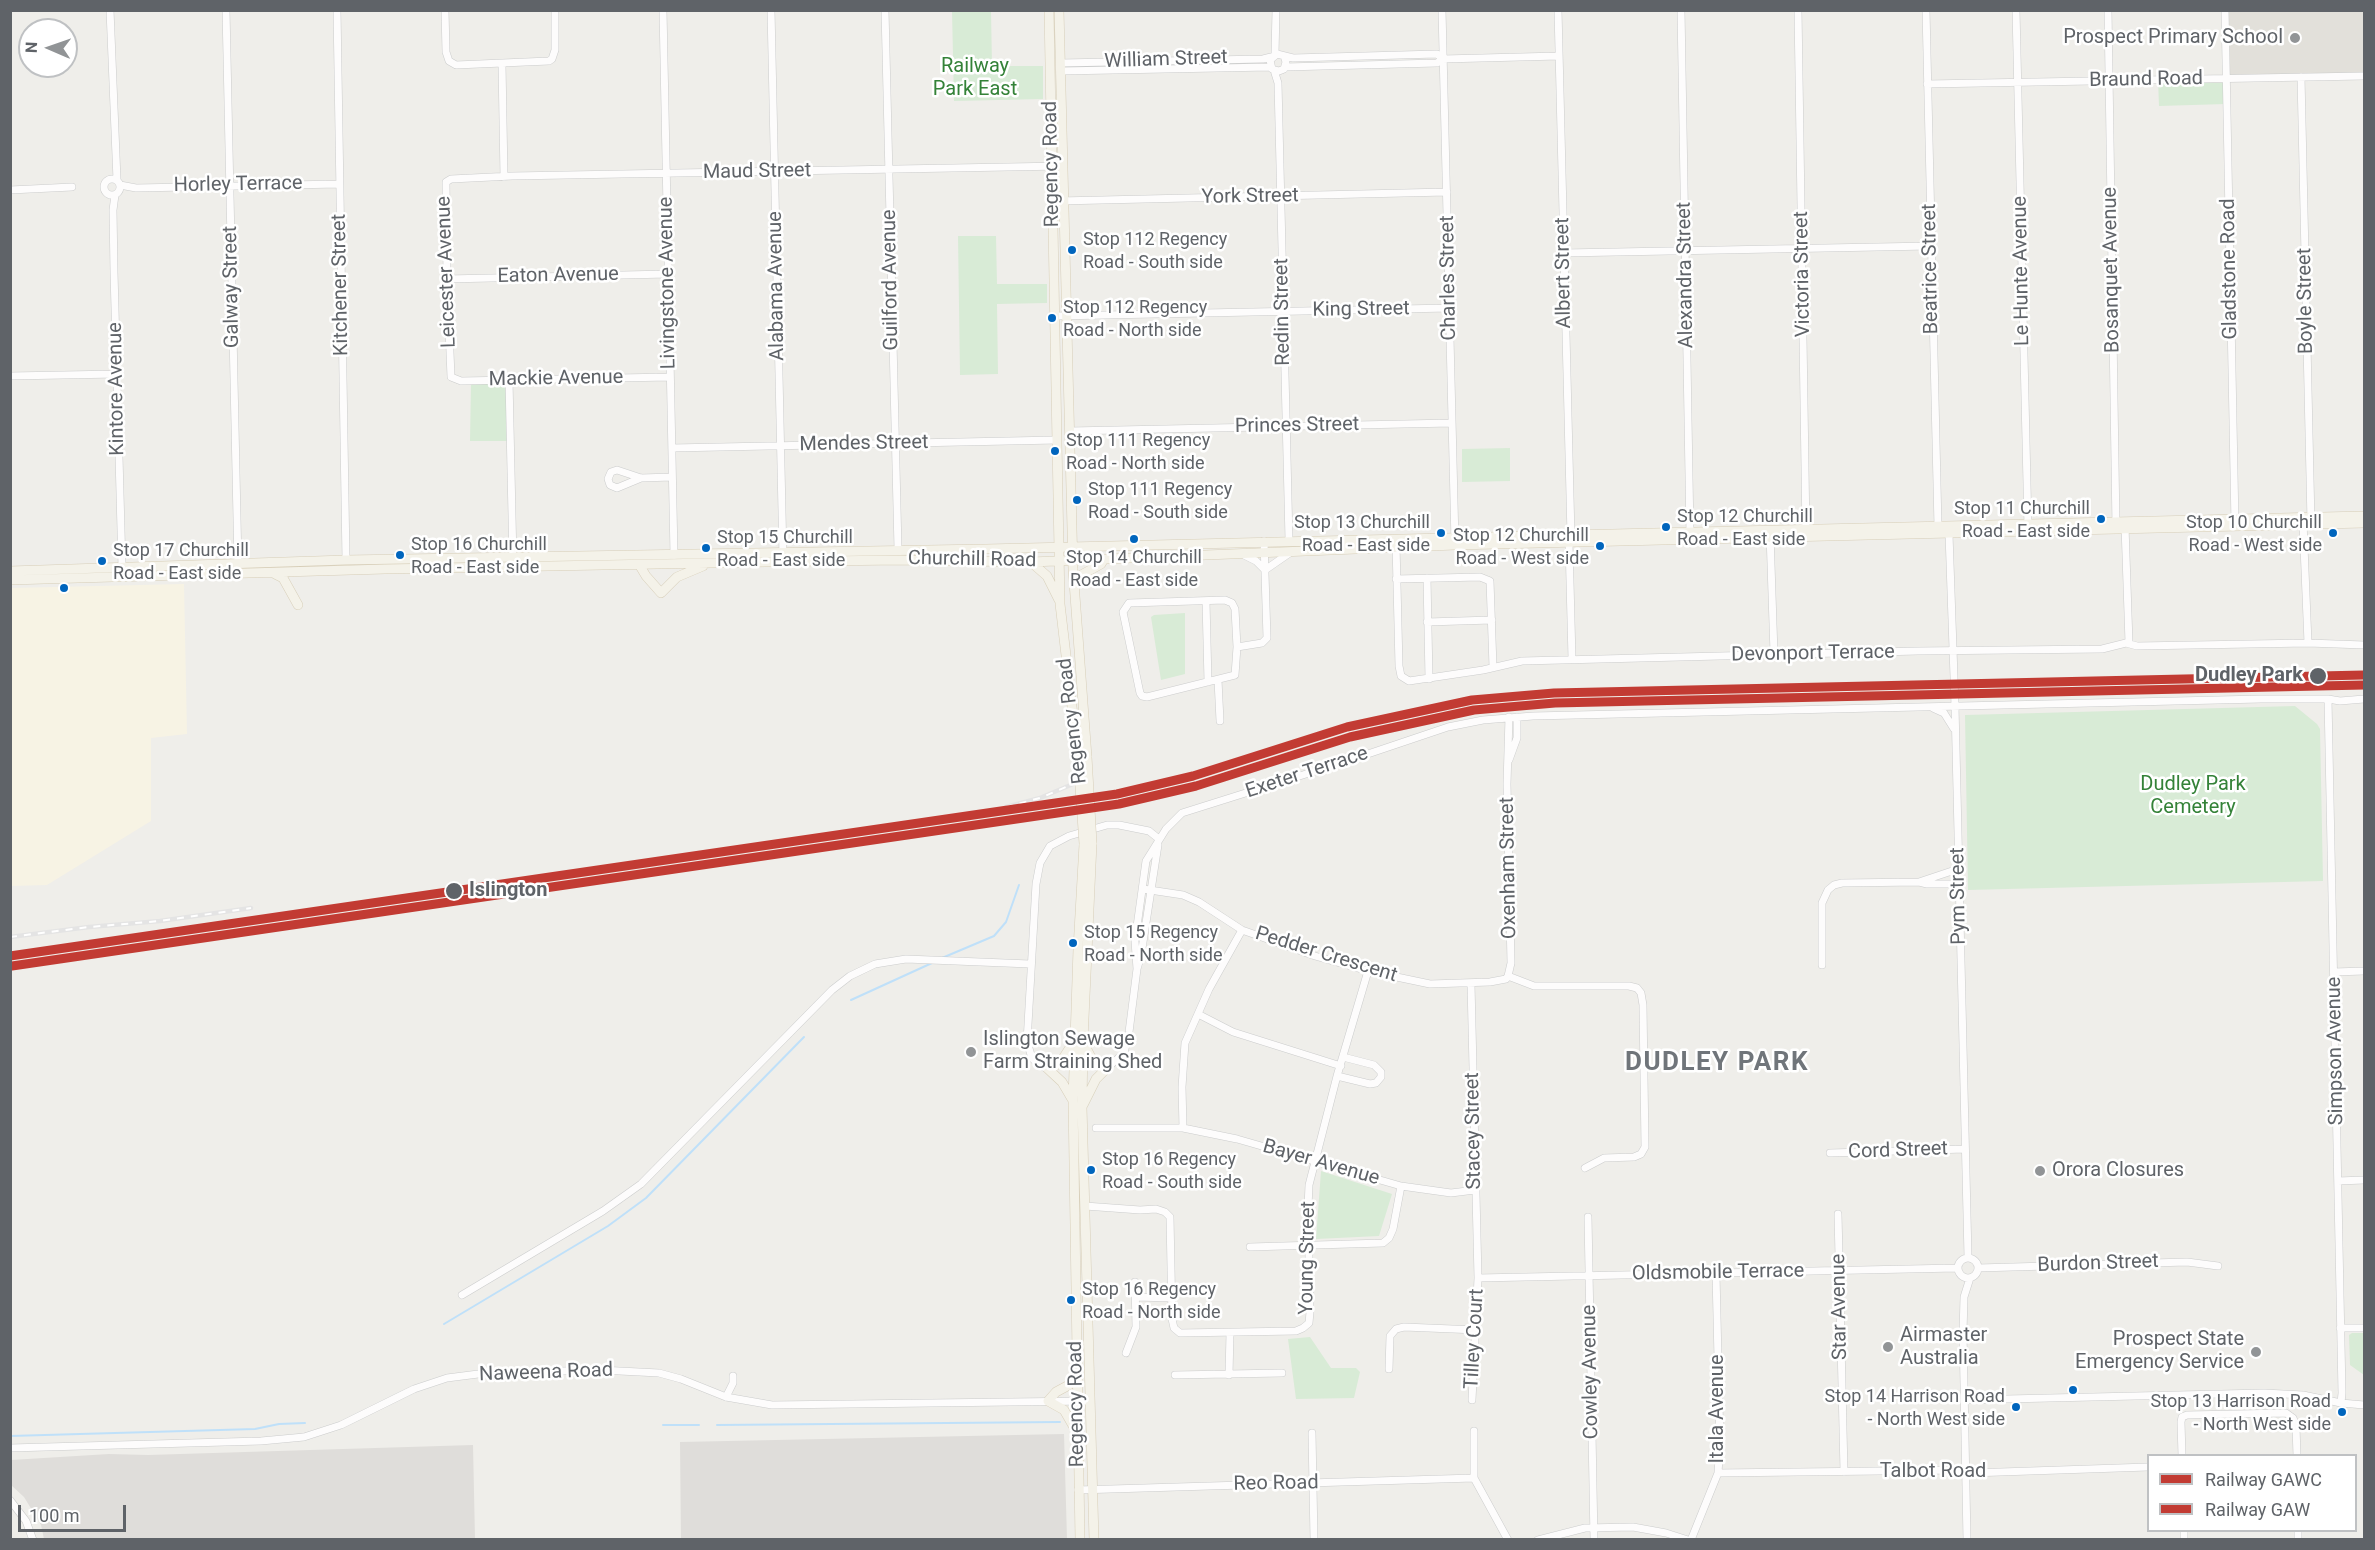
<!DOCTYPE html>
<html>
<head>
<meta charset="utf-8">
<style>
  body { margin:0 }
  #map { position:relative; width:2375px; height:1550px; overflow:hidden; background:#efeeea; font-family:Roboto,sans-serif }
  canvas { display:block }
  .frame { position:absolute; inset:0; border:12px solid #5f6368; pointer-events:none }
  .legend { position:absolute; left:2147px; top:1454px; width:210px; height:78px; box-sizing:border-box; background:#fff; border:2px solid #bfc1c3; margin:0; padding:8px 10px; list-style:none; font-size:18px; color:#5f6368 }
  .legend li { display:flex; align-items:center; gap:12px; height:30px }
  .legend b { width:30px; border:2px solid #bfc1c3 }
  .north { position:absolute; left:18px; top:18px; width:60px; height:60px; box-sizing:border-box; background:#fff; border:2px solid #bfc1c3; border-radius:50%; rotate:272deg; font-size:16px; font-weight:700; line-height:24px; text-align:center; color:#5f6368 }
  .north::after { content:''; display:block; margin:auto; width:21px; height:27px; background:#919496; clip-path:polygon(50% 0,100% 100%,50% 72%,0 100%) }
  .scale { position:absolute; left:18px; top:1505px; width:108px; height:27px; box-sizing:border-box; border:3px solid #5f6368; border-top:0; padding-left:8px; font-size:18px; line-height:21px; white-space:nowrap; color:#5f6368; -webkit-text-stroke:4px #fff; paint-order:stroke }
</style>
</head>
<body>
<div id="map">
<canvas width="2375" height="1550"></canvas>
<div class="frame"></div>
<ul class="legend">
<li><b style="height:8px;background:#c23b33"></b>Railway GAWC</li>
<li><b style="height:8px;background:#c23b33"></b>Railway GAW</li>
</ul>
<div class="north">N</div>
<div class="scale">100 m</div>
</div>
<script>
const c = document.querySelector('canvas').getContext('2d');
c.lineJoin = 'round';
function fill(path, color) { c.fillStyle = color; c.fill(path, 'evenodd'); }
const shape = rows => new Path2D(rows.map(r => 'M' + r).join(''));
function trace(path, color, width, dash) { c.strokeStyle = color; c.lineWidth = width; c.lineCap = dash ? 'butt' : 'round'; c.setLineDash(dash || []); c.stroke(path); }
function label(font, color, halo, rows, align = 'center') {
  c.font = font + ' Roboto,sans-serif'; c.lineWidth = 5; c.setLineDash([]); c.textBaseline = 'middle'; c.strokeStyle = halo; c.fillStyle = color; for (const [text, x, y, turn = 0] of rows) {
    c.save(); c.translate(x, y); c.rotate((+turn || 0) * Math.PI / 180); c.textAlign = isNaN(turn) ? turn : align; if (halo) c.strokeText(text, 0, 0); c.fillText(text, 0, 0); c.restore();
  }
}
const commercial = shape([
  [184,584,187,734,151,738,151,821,47,885,11,886,11,588]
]);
const industrial = shape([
  [1064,1434,1067,1539,681,1539,680,1442],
  [473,1445,475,1539,44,1539,41,1525,24,1497,11,1485,11,1460,109,1454,148,1455]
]);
const education = shape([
  [2225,11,2364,11,2364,76,2226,79]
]);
const green = shape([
  [952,11,991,11,992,66,1043,66,1043,99,954,101],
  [2158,79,2226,79,2226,104,2159,106],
  [958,236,996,236,997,284,1047,284,1047,303,997,304,998,374,960,375],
  [507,382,507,441,470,441,471,383],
  [1510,448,1510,481,1462,482,1462,449],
  [1185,613,1185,674,1161,680,1151,617,1154,615],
  [2295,706,2317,724,2320,729,2323,881,1968,890,1965,715],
  [1321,1171,1392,1194,1379,1236,1316,1239],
  [2352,1333,2364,1333,2364,1375,2350,1365,2349,1335],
  [1310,1337,1331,1368,1356,1368,1360,1372,1354,1398,1296,1399,1288,1339]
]);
const stream = shape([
  [942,958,994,936,1006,922,1019,885],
  [851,1000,932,963],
  [444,1324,608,1226,646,1198,804,1037],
  [663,1425,699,1425],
  [717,1425,1060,1422],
  [10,1436,255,1429,279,1424,305,1423]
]);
const minor = shape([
  [110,10,117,180],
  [226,10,238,564],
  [337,10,346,560],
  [445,10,446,52,449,61,456,65,549,61,552,59,555,50,555,10],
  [663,10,674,555],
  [771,10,783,557],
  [885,10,898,549],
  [1442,10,1455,542],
  [1558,10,1571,536],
  [1681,10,1690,534],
  [1798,10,1806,533],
  [1926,10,1938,527],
  [2016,10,2028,527],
  [2108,10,2116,527],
  [2225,10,2235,524],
  [1275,54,1276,10],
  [1284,56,1286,62,1284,69,1279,71,1272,69,1270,60,1277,54,1293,58,1437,54,1443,59],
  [1061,63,1263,59,1271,57],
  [502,64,504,177],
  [1285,67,1437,63,1443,59,1559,56],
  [1274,70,1278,83,1289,540],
  [1061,71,1270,67],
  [2301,77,2311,522],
  [1927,84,2364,76],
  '104 187a8 8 0 1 1 16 0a8 8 0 1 1-16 0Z',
  [120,185,136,188,339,184],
  [10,190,72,187],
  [115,195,113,210,114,272,122,567],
  [1059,201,1447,192],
  [1564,253,1930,246],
  [447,279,668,274],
  [1056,316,1450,308],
  [10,376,117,374],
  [670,377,461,381,451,377,447,279,446,182,451,179,512,176,1063,166],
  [509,380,513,561],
  [1070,431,1452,423],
  [672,448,1057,440],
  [641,478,617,488,610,485,608,479,611,472,617,470,641,478,672,477],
  [2303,522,2308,643],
  [2125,526,2129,643],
  [1770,534,1774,654],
  [1949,534,1955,706,1968,1257],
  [1569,543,1572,659],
  [1396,544,1399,666,1401,676,1409,681,1483,670,1522,661,1918,651,2102,649,2126,643,2137,646,2308,643,2364,645],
  [1244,555,1256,561,1265,570,1291,552],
  [1427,578,1429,679],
  [1396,579,1480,577,1490,581,1493,667],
  [1206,601,1208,682],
  [1427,622,1492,620],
  [1237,647,1235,609,1232,603,1225,600,1129,603,1123,612,1140,693,1142,696,1147,697,1235,675,1237,647,1262,643,1267,638,1264,541],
  [1218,680,1220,721],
  [2328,699,2342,1393,2341,1403],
  [1933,708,1944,713,1954,729],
  [1509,760,1517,738,1517,717],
  [1919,882,1958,869],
  [1143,889,1183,895,1199,902,1242,930,1315,956,1368,971,1430,984,1490,982,1506,979,1508,976],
  [1822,965,1822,903,1828,890,1834,885,1842,883,1919,882,1927,884,1958,884],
  [1137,969,1135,941,1146,861,1166,829,1182,813,1344,762,1448,727,1483,720,1533,716,2261,699,2328,699,2340,701,2364,699],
  [2334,972,2364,971],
  [1508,976,1534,986,1629,986,1637,988,1641,993,1643,1005,1645,1147,1641,1154,1634,1157,1604,1158,1585,1168],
  [1508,976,1511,963,1507,784,1509,717],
  [1471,984,1478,1278,1472,1400],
  [1198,1014,1233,1032,1341,1066],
  [1048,1069,1039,1065,1032,1058,1027,1042,1036,884,1040,863,1050,846,1069,836,1107,825,1119,825,1149,831,1159,839],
  [1106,1069,1124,1053,1129,1032,1137,969,1141,955,1158,845],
  [1337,1076,1370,1084,1376,1083,1381,1077,1381,1072,1374,1065,1343,1057],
  [1096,1128,1183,1128,1237,1139,1401,1186,1451,1193,1475,1190],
  [1183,1128,1182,1087,1185,1043,1209,989,1242,930],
  [1830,1153,1965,1149],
  [2338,1181,2364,1180],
  [1085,1206,1140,1210,1156,1209,1165,1212,1170,1217,1172,1319,1174,1328,1180,1333,1296,1331,1303,1328,1309,1323,1310,1312,1308,1207,1309,1185,1337,1076,1368,971],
  [1838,1214,1844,1472],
  [1588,1217,1594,1540],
  [1250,1247,1383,1243,1389,1238,1393,1229,1401,1186],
  '1958 1268a10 10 0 1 1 20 0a10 10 0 1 1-20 0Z',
  [1978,1268,2187,1262,2218,1266],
  [1478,1278,1957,1268],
  [462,1295,603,1211,641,1184,832,990,850,976,875,964,906,959,1030,964],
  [1136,1297,1172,1298],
  [2340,1328,2364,1328],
  [1126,1353,1136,1327,1135,1282],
  [1389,1369,1390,1336,1396,1329,1404,1327,1477,1330],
  [1175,1375,1282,1373],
  [1229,1375,1230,1333],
  [726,1397,733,1383,733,1376],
  [1964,1400,2264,1393,2303,1395,2341,1403,2364,1405],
  [1474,1431,1474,1478,1508,1540],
  [1312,1433,1314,1540],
  [10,1448,261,1441,304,1437,341,1425,414,1389,447,1378,486,1373,600,1370,659,1373,681,1379,726,1397,772,1405,1090,1401],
  [2182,1456,2181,1422,2182,1417,2187,1415,2286,1413,2293,1418,2296,1426,2297,1456],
  [1718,1473,1960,1470,1971,1473,2148,1467],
  [1078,1490,1474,1478],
  [10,1500,26,1521,33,1540],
  [2184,1530,2184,1540],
  [2298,1530,2298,1540],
  [1538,1540,1585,1528,1633,1527,1666,1533,1688,1540],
  [1691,1540,1718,1473,1720,1444,1716,1274],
  [1967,1540,1963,1333,1964,1297,1970,1278]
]);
const major = shape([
  [1049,10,1060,604,1078,758],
  [1059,10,1073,569,1087,757],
  [1031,562,1047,576,1059,600],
  [640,566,646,576,661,593,677,577,703,566],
  [10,571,346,560,986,549,2364,516],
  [275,574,283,578,298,605],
  [1074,579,1101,564,1104,559],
  [10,580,385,569,820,561,901,560,1031,562,1455,545,2364,523],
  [1092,843,1083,1040,1082,1107,1094,1540],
  [1072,1099,1062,1082,1048,1069,1060,1063,1073,1043],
  [1083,1105,1096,1079,1106,1069,1093,1061,1084,1044],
  [1075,1429,1064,1410,1048,1401,1056,1392,1069,1385,1076,1374],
  [1080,1540,1073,1100,1078,949,1084,844]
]);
const rail = shape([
  [1006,807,1040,798,1080,781],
  [10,937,89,927,160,921,251,908]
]);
const majorBridge = shape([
  [1087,757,1092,843],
  [1078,758,1084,844]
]);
const rail1 = shape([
  [10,956,1117,794,1193,776,1347,727,1472,700,1554,693,2364,675]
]);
const rail2 = shape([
  [12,966,1119,804,1196,786,1350,737,1474,710,1555,703,2364,685]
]);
const markers = [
  [2295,38,6,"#919496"],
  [1072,250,5,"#0065bd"],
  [1052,318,5,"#0065bd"],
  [1055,451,5,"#0065bd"],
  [1077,500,5,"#0065bd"],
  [2101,519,5,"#0065bd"],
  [1666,527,5,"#0065bd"],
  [1441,533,5,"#0065bd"],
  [2333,533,5,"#0065bd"],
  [1134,539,5,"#0065bd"],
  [1600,546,5,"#0065bd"],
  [706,548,5,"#0065bd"],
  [400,555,5,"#0065bd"],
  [102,561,5,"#0065bd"],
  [64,588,5,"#0065bd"],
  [2318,676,9,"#5f6368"],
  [454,891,9,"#5f6368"],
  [1073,943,5,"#0065bd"],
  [971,1052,6,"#919496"],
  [1091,1170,5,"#0065bd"],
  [2040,1171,6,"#919496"],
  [1071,1300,5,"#0065bd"],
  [1888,1347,6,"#919496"],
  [2256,1352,6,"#919496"],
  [2073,1390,5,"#0065bd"],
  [2016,1407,5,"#0065bd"],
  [2342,1412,5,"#0065bd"]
];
const busNames = [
  ["Stop 112 Regency",1083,240],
  ["Road - South side",1083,263],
  ["Stop 112 Regency",1063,308],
  ["Road - North side",1063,331],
  ["Stop 111 Regency",1066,441],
  ["Road - North side",1066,464],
  ["Stop 111 Regency",1088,490],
  ["Road - South side",1088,513],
  ["Stop 11 Churchill",2090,509,"right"],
  ["Road - East side",2090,532,"right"],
  ["Stop 12 Churchill",1677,517],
  ["Road - East side",1677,540],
  ["Stop 13 Churchill",1430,523,"right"],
  ["Road - East side",1430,546,"right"],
  ["Stop 10 Churchill",2322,523,"right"],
  ["Road - West side",2322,546,"right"],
  ["Stop 12 Churchill",1589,536,"right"],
  ["Road - West side",1589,559,"right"],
  ["Stop 15 Churchill",717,538],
  ["Road - East side",717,561],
  ["Stop 16 Churchill",411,545],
  ["Road - East side",411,568],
  ["Stop 17 Churchill",113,551],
  ["Road - East side",113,574],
  ["Stop 14 Churchill",1134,558,"center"],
  ["Road - East side",1134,581,"center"],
  ["Stop 15 Regency",1084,933],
  ["Road - North side",1084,956],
  ["Stop 16 Regency",1102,1160],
  ["Road - South side",1102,1183],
  ["Stop 16 Regency",1082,1290],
  ["Road - North side",1082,1313],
  ["Stop 14 Harrison Road",2005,1397,"right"],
  ["- North West side",2005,1420,"right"],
  ["Stop 13 Harrison Road",2331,1402,"right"],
  ["- North West side",2331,1425,"right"]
];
const poiNames = [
  ["Prospect Primary School",2283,38,"right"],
  ["Islington Sewage",983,1040],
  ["Farm Straining Shed",983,1063],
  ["Orora Closures",2052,1171],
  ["Airmaster",1900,1336],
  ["Australia",1900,1359],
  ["Prospect State",2244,1340,"right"],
  ["Emergency Service",2244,1363,"right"]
];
const streetNames = [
  ["William Street",1166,60,-2],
  ["Braund Road",2146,80,-1],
  ["Regency Road",1052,164,-91],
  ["Maud Street",757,172,-1],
  ["Horley Terrace",238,185,-1],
  ["York Street",1250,197,-1],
  ["Beatrice Street",1931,269,-91],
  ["Gladstone Road",2230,269,-91],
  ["Bosanquet Avenue",2112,270,-91],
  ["Le Hunte Avenue",2022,271,-91],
  ["Leicester Avenue",447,272,-92],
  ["Albert Street",1564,273,-91],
  ["Victoria Street",1803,274,-91],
  ["Alexandra Street",1686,275,-91],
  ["Eaton Avenue",558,276,-1],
  ["Charles Street",1449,278,-91],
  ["Guilford Avenue",891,280,-91],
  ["Livingstone Avenue",668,283,-91],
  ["Kitchener Street",341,285,-91],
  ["Alabama Avenue",777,286,-91],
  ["Galway Street",232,287,-91],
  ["Boyle Street",2306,301,-91],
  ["King Street",1361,310,-1],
  ["Redin Street",1283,312,-91],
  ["Mackie Avenue",556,379,-1],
  ["Kintore Avenue",117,389,-91],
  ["Princes Street",1297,426,-1],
  ["Mendes Street",864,444,-1],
  ["Churchill Road",972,560,1],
  ["Devonport Terrace",1813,654,-1],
  ["Regency Road",1073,721,-97],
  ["Exeter Terrace",1307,773,-18],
  ["Oxenham Street",1509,868,-91],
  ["Pym Street",1959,896,-91],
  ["Pedder Crescent",1326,955,17],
  ["Simpson Avenue",2336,1051,-91],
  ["Stacey Street",1474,1131,-91],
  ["Cord Street",1898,1151,-2],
  ["Bayer Avenue",1321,1163,16],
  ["Young Street",1308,1258,-89],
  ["Burdon Street",2098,1264,-2],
  ["Oldsmobile Terrace",1718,1273,-1],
  ["Star Avenue",1840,1307,-91],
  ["Tilley Court",1475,1339,-87],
  ["Cowley Avenue",1591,1372,-91],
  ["Naweena Road",546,1373,-2],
  ["Regency Road",1077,1404,-91],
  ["Itala Avenue",1718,1409,-90],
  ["Talbot Road",1933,1472],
  ["Reo Road",1276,1484,-1]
];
const parkNames = [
  ["Railway",975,67],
  ["Park East",975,90],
  ["Dudley Park",2193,785],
  ["Cemetery",2193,808]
];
const stopNames = [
  ["Dudley Park",2303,676],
  ["Islington",469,891,"left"]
];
const districtNames = [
  ["DUDLEY PARK",1717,1063]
];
fill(commercial, '#f7f3e4');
fill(industrial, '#dfddda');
fill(education, '#e2e0da');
fill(green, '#d8ebd6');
trace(stream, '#bfe0f9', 2);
trace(minor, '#cbcccc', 8);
trace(major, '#d7ceb8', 10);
trace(minor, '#fdfcfc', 7);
trace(major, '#f4f2e9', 9);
trace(rail, '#e4e4e4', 4.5);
trace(rail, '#fff', 2, [7]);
trace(majorBridge, '#d7ceb8', 10, []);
trace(majorBridge, '#f4f2e9', 9);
trace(rail1, '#c23b33', 9);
trace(rail2, '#c23b33', 9);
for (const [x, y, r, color] of markers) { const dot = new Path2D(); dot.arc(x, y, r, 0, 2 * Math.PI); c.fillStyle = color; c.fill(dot); trace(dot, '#fff', 2); }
label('18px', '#5f6368', '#fff', busNames, 'left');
label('20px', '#5f6368', '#fff', poiNames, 'left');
label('20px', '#5f6368', '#fff', streetNames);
label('20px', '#348238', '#fff', parkNames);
label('bold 20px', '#5f6368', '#fff', stopNames, 'right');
c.letterSpacing = '1.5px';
label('bold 26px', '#70757a', '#fff', districtNames);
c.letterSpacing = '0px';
</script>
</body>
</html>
